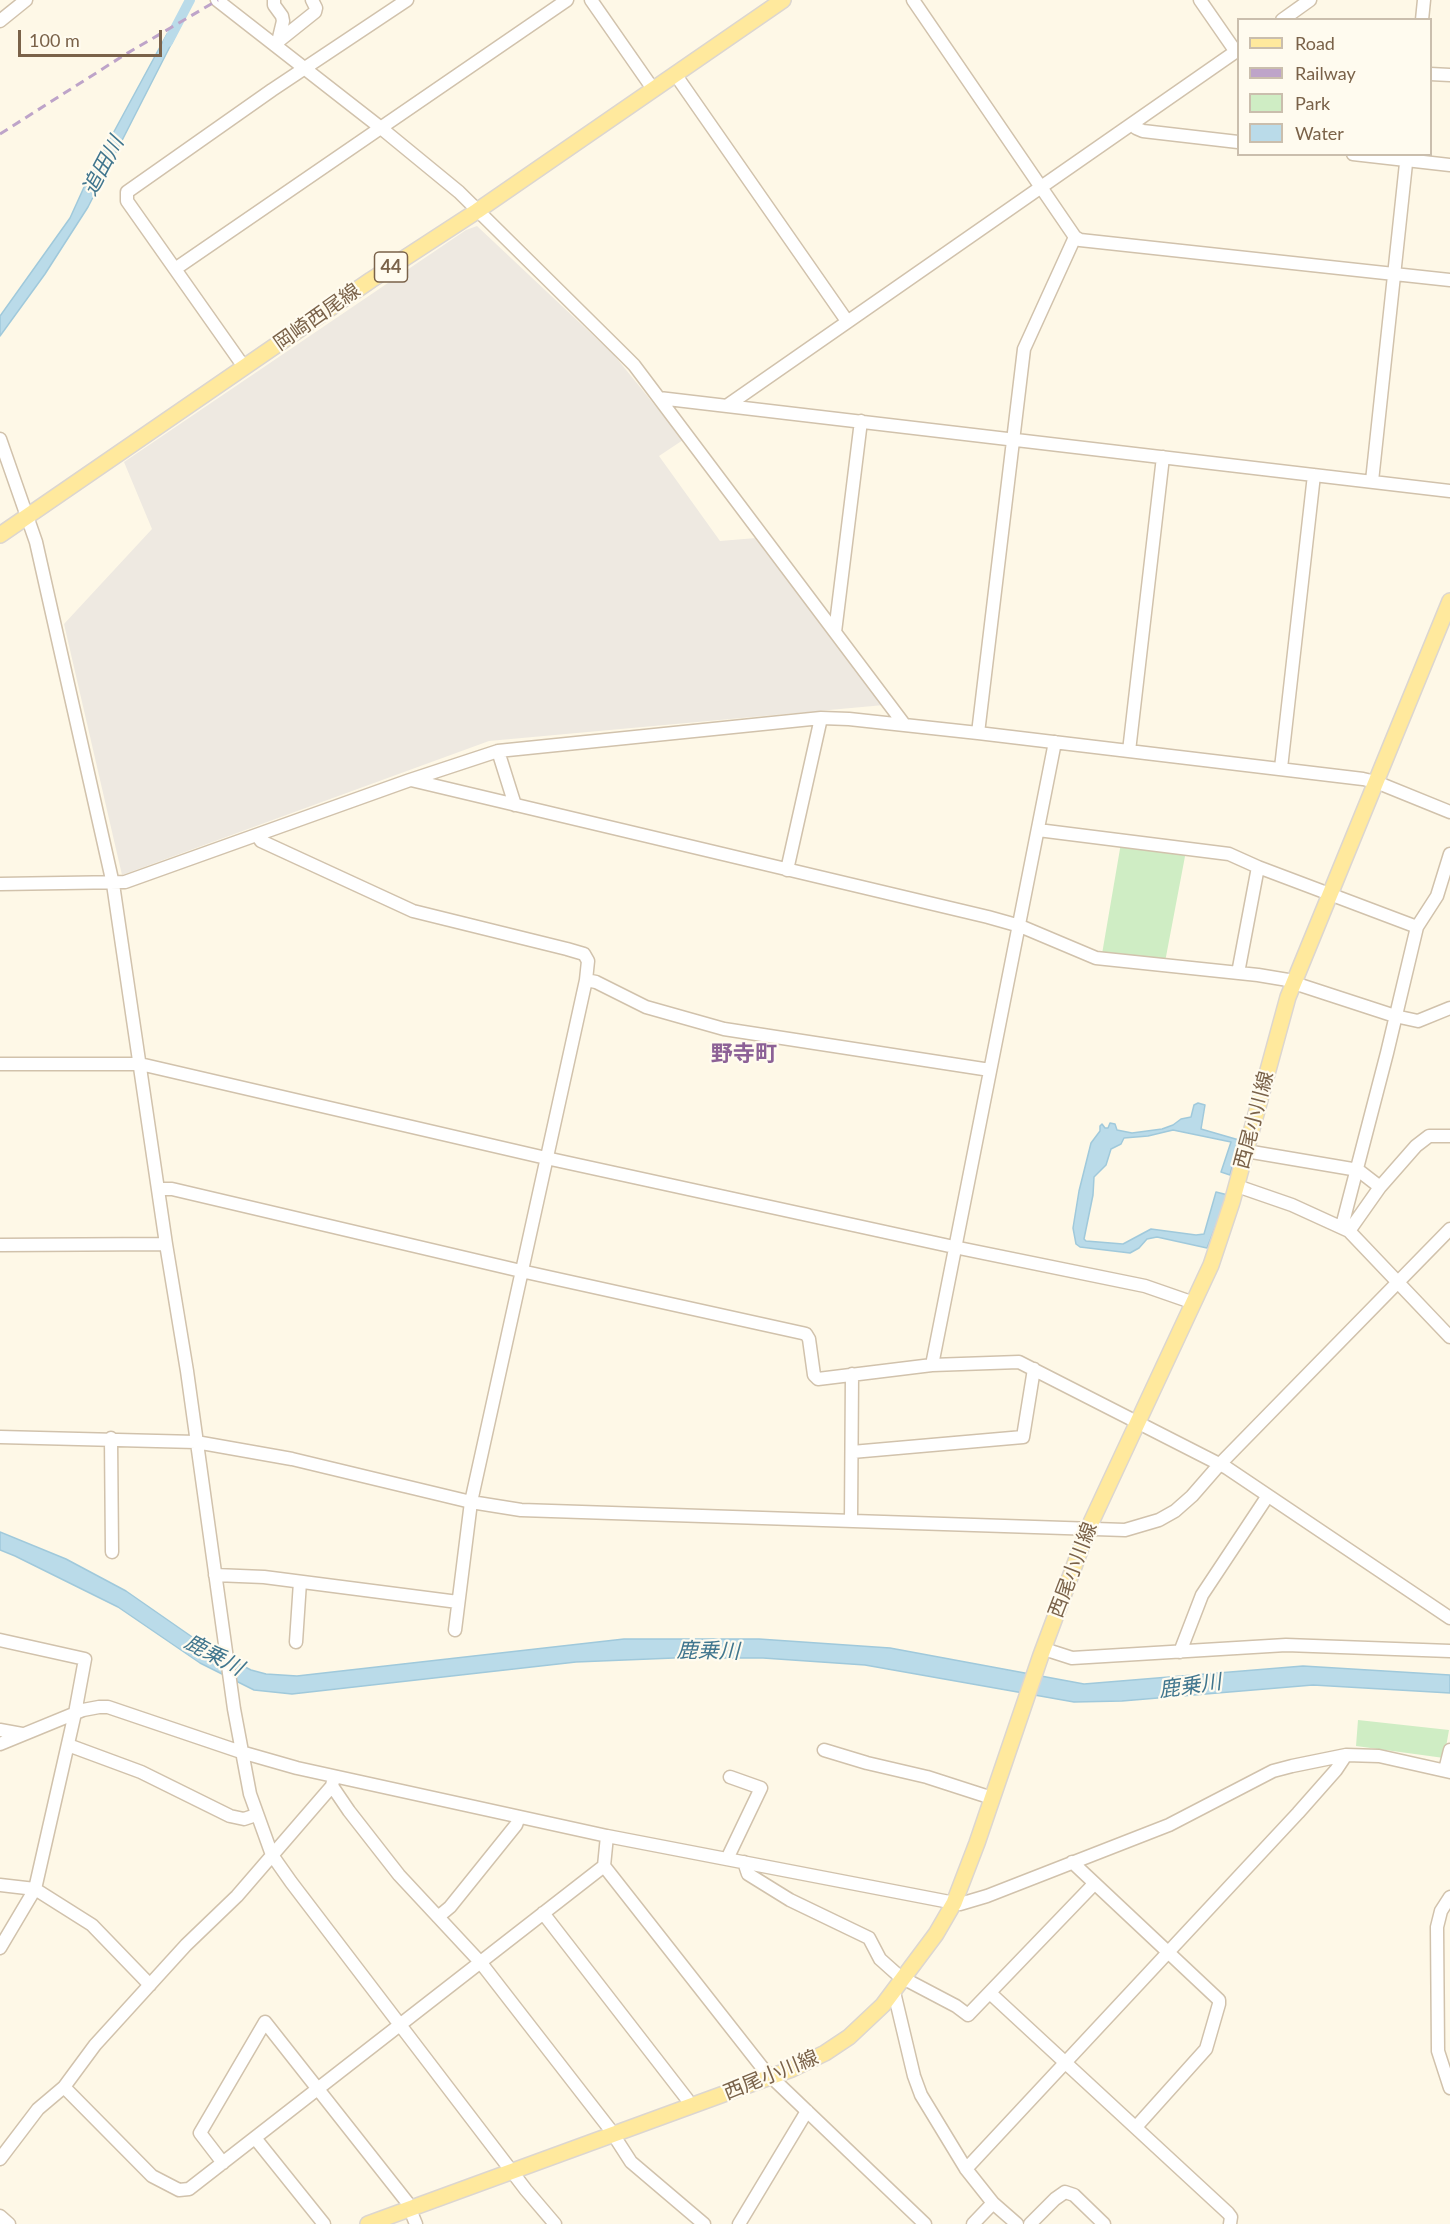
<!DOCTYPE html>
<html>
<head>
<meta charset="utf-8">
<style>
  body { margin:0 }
  #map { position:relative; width:1450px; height:2224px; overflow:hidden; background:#fef8e7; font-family:Lato,sans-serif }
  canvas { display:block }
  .legend { position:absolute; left:1237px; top:18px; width:195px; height:138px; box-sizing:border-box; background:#fffbef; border:2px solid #cabead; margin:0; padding:8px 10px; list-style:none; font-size:18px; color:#7a6249 }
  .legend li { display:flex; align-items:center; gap:12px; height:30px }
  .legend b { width:30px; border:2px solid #cabead }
  .scale { position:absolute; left:18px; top:30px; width:144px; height:27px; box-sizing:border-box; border:3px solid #7a6249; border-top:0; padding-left:8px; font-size:18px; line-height:21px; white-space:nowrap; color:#7a6249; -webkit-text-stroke:4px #fffbef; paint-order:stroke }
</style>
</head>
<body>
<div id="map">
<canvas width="1450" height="2224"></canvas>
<ul class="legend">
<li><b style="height:8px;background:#ffe99d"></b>Road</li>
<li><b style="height:8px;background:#bea4c9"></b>Railway</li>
<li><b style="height:16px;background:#cfedc4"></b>Park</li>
<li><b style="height:16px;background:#badbe9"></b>Water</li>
</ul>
<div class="scale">100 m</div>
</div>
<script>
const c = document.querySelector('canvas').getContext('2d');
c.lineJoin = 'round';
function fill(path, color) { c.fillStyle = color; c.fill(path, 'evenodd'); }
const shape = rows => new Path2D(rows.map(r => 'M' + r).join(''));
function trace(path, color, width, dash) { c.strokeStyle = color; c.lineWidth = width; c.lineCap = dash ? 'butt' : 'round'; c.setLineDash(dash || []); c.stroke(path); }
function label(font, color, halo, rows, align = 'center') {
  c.font = font + ' Lato,"Noto Sans JP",sans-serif'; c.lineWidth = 4.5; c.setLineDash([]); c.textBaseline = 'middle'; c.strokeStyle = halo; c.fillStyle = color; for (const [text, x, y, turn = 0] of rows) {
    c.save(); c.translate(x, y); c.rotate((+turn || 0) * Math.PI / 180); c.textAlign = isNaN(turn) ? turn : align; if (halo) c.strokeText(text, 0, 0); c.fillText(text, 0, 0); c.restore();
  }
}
const industrial = shape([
  [477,226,614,355,683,440,659,456,720,541,756,538,884,705,489,741,122,875,64,624,152,529,124,462,466,230]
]);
const green = shape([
  [1121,843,1186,851,1165,962,1102,954],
  [1358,1720,1449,1730,1444,1758,1356,1746]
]);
const water = shape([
  [181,25,88,207,45,274,0,336,0,316,70,218,85,185,167,34,181,25],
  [1198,1103,1205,1105,1201,1129,1239,1140,1230,1175,1221,1172,1231,1142,1173,1130,1148,1136,1124,1138,1121,1144,1111,1149,1106,1165,1094,1177,1093,1195,1084,1239,1086,1241,1123,1244,1151,1229,1196,1235,1204,1234,1216,1192,1228,1195,1207,1248,1157,1237,1147,1239,1139,1248,1130,1253,1080,1247,1076,1244,1073,1228,1079,1191,1091,1143,1100,1131,1100,1126,1102,1124,1105,1128,1108,1128,1110,1123,1115,1124,1117,1130,1132,1133,1162,1129,1173,1125,1181,1119,1191,1117,1194,1105,1198,1103],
  [0,1532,66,1559,126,1591,208,1648,251,1670,266,1674,297,1676,624,1639,759,1639,890,1648,1084,1684,1303,1666,1450,1675,1450,1693,1313,1685,1122,1701,1074,1702,865,1665,763,1658,674,1658,576,1662,292,1694,254,1690,200,1663,118,1607,15,1556,0,1550,0,1532]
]);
const canal = shape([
  [168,42,190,0]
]);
const minor = shape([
  [217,0,381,128,459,192,623,354,634,365,904,724],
  [274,0,274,5,282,16,283,21,278,42],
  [591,0,653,89],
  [913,0,1075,237,1080,240,1450,280],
  [1200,0,1236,52,1238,52],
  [1282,20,1310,0],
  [1422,20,1424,0],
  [0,21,26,0],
  [280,40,315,12,316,8,312,0],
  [675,74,847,321],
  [1430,74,1450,75],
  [1134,124,1136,128,1143,131,1238,142],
  [1353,154,1450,165],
  [175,269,567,0],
  [244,367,127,201,127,192,272,90,407,0],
  [659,398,1450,491],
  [728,405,1238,50],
  [0,439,36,542,113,884,166,1244,187,1371,234,1709,250,1794,272,1855,291,1882,526,2190,555,2224],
  [1372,481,1407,154],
  [835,632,861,421],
  [978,733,1024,349,1075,237],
  [498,751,515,805],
  [1129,751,1163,457],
  [1281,768,1314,475],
  [411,780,988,917,1020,926,1096,958,1258,975,1294,981,1300,985,1395,1016,1418,1021,1450,1008],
  [1038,830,1229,854,1258,867],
  [257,835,261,841,413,911,567,949,584,954,588,961,586,980,471,1502,455,1630],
  [787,870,821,718],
  [0,884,125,882,410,780,498,751,821,718,849,719,978,733,1363,779,1376,782,1450,812],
  [1238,973,1258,867,1417,927],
  [586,980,596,982,646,1007,724,1029,990,1070],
  [0,1064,140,1064,546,1158,954,1247,1145,1286,1194,1303],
  [1246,1151,1358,1170,1380,1187],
  [1237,1186,1292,1205,1349,1231,1450,1337],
  [158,1189,172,1189,521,1271,802,1333,806,1334,809,1339,814,1375,818,1379,932,1365,1019,1362,1227,1468,1450,1618],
  [1342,1226,1387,1053,1417,927,1437,896,1450,854],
  [1349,1231,1380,1187,1416,1146,1429,1136,1450,1136],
  [0,1245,166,1244],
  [932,1365,1055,742],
  [0,1437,196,1442,292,1459,471,1502,521,1510,1125,1530,1159,1520,1175,1511,1192,1496,1219,1465,1450,1229],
  [111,1438,112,1552],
  [852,1452,1023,1437,1034,1369],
  [851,1520,852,1374],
  [215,1575,264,1577,458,1602],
  [0,1640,85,1659,75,1713,35,1889,0,1948],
  [296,1642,300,1582],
  [1044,1649,1072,1658,1286,1645,1450,1651],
  [1180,1652,1202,1595,1267,1497],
  [0,1730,22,1734],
  [0,1744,83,1710,99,1707,108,1707,241,1752,297,1768,607,1836,960,1904,987,1896,1169,1825,1273,1771,1292,1766,1346,1755,1379,1756,1450,1772],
  [68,1745,141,1772,230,1816,244,1819,256,1815],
  [824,1750,867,1763,927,1777,992,1798],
  [1445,1770,1450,1750],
  [332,1786,349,1811,399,1875,481,1963,609,2128,631,2162,704,2224],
  [727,1859,761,1788,730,1777],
  [744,1862,748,1874,790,1900,869,1938,880,1959,899,1976,956,2006,968,2015,1094,1884],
  [1072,1862,1219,2000,1219,2004,1206,2049,1136,2127],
  [604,1866,765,2071,925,2224],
  [0,1885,35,1889,92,1925,150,1985],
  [1450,1897,1441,1911,1437,1927,1438,2051,1450,2088],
  [543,1913,687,2099,690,2106],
  [438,1917,450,1907,516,1825,519,1817],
  [894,1992,914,2076,921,2095,966,2169,993,2203,1017,2224],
  [990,1993,1228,2213,1231,2217,1230,2224],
  [64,2087,152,2176,179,2190,189,2189,604,1866,607,1836],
  [255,2138,324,2224],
  [0,2159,38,2109,64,2087,95,2045,186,1945,237,1896,332,1786,333,1781],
  [223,2163,200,2133,265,2022,407,2202,416,2224],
  [966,2169,1298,1813,1336,1770,1346,1755],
  [0,2216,9,2224],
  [739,2224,807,2111],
  [973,2224,993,2203],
  [1030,2224,1055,2199,1065,2192,1074,2195,1104,2224]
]);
const major = shape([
  [0,535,371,280,477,211,783,0],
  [368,2224,792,2069,825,2053,849,2037,883,2005,936,1934,954,1903,977,1843,1041,1655,1088,1529,1211,1265,1232,1202,1288,997,1450,601]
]);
const rail = shape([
  [0,134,126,54,218,0]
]);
const shields = [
  [391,267,33]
];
const shieldNames = [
  ["44",391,267]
];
const streetNames = [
  ["岡崎西尾線",317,317,-35],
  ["西尾小川線",1254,1120,-75],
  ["西尾小川線",1073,1570,-69],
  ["西尾小川線",771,2075,-22]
];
const waterNames = [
  ["追田川",103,166,-62],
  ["鹿乗川",708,1651,1],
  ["鹿乗川",214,1655,28],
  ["鹿乗川",1190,1686,-8]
];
const quarterNames = [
  ["野寺町",744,1054]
];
fill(industrial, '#eee9e1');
fill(green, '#cfedc4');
fill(water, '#badbe9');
trace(water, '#a0c9db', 1.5);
trace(canal, '#badbe9', 10);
trace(minor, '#d1c2ac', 15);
trace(major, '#dcd6d0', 18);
trace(minor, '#fff', 12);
trace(major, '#ffe99d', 15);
trace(rail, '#bea4c9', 3, [9, 6]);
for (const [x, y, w] of shields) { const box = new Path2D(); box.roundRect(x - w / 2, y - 15, w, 30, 4.5); c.fillStyle = '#fffbef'; c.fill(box); trace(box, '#7a6249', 1.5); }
label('bold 18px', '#7a6249', null, shieldNames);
label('20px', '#7a6249', '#fffbef', streetNames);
label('italic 21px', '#41768e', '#fffbef', waterNames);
label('bold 22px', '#8c6196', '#fffbef', quarterNames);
</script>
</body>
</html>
